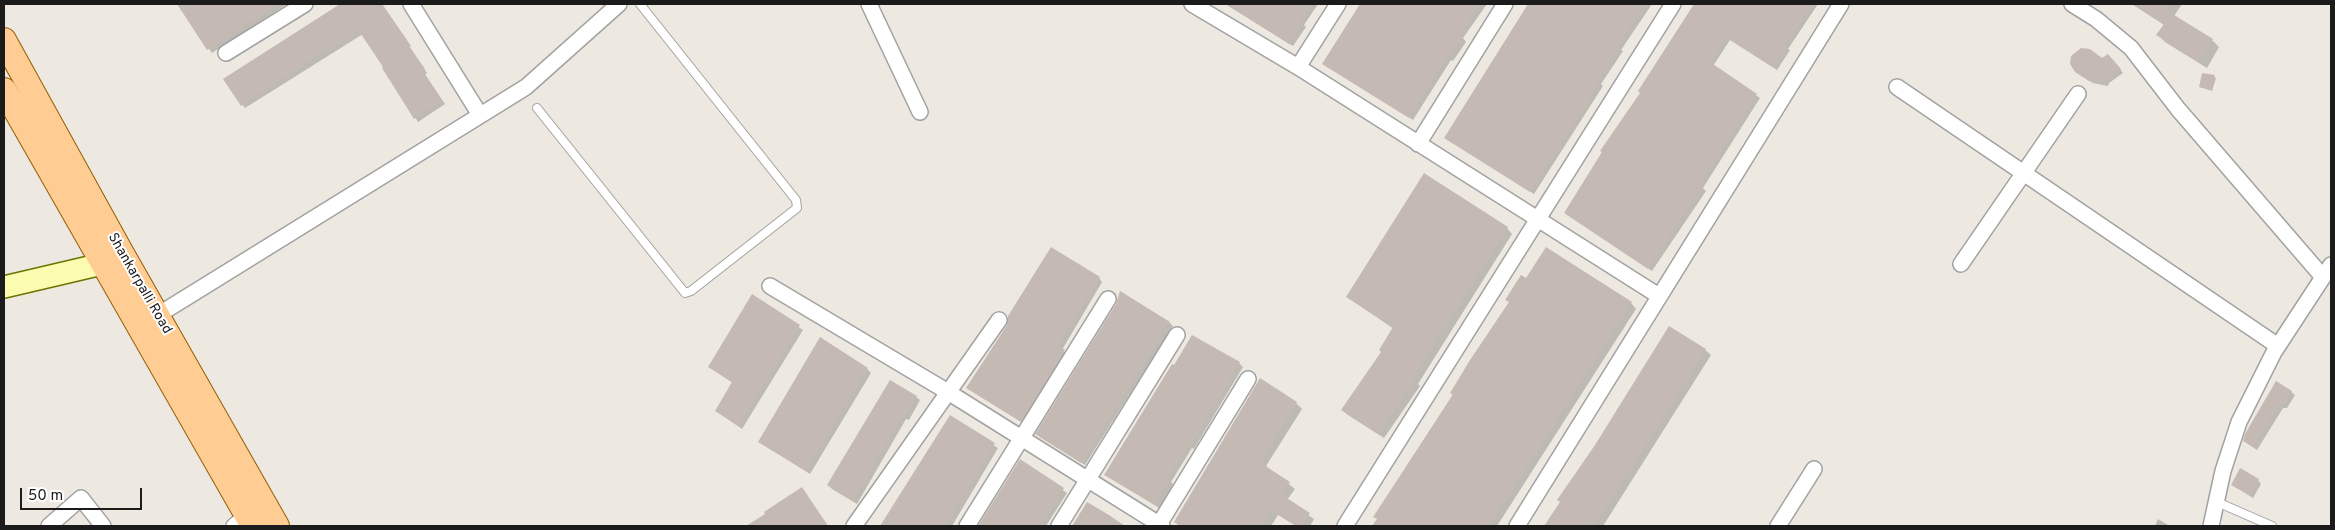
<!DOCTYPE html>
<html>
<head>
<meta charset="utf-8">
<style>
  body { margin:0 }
  #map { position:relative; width:2335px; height:530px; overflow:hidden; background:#ede8e0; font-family:Overpass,sans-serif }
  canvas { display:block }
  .frame { position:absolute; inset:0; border:5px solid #1b1b1b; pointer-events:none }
  .scale { position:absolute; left:20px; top:488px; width:122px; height:22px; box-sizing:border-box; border:2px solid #1b1b1b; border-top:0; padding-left:6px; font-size:15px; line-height:18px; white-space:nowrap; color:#1b1b1b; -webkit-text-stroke:4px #fff; paint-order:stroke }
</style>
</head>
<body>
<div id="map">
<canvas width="2335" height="530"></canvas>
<div class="frame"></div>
<div class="scale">50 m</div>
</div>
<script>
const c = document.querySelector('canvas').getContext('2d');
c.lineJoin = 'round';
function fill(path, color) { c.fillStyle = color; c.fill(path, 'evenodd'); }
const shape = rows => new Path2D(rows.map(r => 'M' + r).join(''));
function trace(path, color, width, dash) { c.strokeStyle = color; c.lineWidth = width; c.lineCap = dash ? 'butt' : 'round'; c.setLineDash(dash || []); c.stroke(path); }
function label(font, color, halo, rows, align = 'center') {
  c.font = font + ' Overpass,sans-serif'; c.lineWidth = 4; c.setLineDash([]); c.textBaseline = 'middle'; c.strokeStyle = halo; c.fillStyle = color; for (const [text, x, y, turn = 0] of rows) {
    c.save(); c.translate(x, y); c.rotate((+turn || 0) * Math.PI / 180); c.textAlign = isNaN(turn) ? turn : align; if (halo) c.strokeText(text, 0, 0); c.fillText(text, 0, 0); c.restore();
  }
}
const shadow = shape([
  [178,4,287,4,212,53],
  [342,4,382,4,411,46,409,47,427,73,425,75,445,104,418,122,363,34,245,108,225,79],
  [1225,4,1318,4,1304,25,1306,27,1293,46],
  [1363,4,1487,4,1463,38,1466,42,1453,61,1451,60,1413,120,1324,64],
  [1530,4,1652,4,1621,50,1623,51,1601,84,1603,86,1534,194,1446,138],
  [1696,4,1818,4,1788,49,1790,50,1777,70,1730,40,1713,66,1760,98,1703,188,1706,191,1652,271,1566,213],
  [2132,4,2182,4,2174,16,2212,40,2219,47,2207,68,2165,42,2158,35,2164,25],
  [2111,58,2123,73,2109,83,2108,86,2093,83,2080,74,2102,60],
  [2214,77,2216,78,2212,91,2200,87],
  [1507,228,1512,234,1418,384,1420,386,1384,438,1348,415,1343,410,1382,352,1394,329,1347,297],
  [1099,278,1102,282,1062,350,1068,355,1025,424,967,388],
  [1527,280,1631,303,1636,309,1497,526,1373,526,1378,519,1375,516,1393,487],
  [752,296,803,330,742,429,717,411,733,383,709,367],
  [1169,322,1173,326,1085,465,1040,437],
  [1705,350,1711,355,1603,526,1545,526,1561,502],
  [1239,363,1243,367,1194,449,1192,448,1171,482,1173,484,1171,488,1159,508,1106,475],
  [867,369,871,373,810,474,759,442],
  [2291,392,2295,395,2287,408,2283,408,2257,450,2248,444,2244,440],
  [916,397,920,400,909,420,906,419,857,504,832,489,828,485],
  [1296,403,1302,409,1266,466,1295,489,1287,500,1314,519,1310,526,1296,526,1278,515,1271,526,1237,526,1234,524,1232,526,1180,526,1175,522],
  [950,417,998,448,952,526,881,526],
  [1020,461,1067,493,1046,526,979,526],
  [2258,480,2261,484,2253,498,2232,485],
  [805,493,828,526,749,526,767,514],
  [2158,519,2170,526,2171,526,2155,526]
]);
const building = shape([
  [177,4,279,4,207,50],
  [340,4,382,4,408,42,407,43,425,69,423,71,442,100,414,119,382,68,383,67,359,31,331,49,330,47,241,106,223,79],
  [1226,4,1312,4,1300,21,1303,22,1289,44],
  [1360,4,1480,4,1459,35,1463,37,1449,58,1447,57,1409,118,1322,64],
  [1528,4,1646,4,1618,46,1620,47,1598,80,1600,81,1583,110,1530,192,1444,138],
  [1694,4,1813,4,1785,45,1787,46,1773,67,1726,37,1710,62,1757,94,1700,185,1703,187,1648,269,1564,213,1602,152,1600,151,1640,93,1638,91],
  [2132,4,2170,4,2166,10,2213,39,2199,62,2156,35,2164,24],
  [2081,48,2090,49,2102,58,2108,54,2121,69,2106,80,2105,84,2089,81,2075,72,2070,64,2071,56],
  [2202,73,2215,75,2211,90,2199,87],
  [1424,173,1508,227,1431,348,1413,378,1415,380,1378,434,1341,410,1381,352,1379,350,1393,327,1346,297],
  [1051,247,1100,277,1058,346,1065,350,1021,422,966,388,1007,325,1008,316],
  [1546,247,1632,302,1489,526,1372,526,1377,519,1373,517,1453,395,1450,393,1470,360,1509,302,1505,300,1521,275,1526,278],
  [1120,291,1170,322,1081,463,1035,434,1116,304],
  [752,294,800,325,738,426,715,411,732,382,708,367],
  [1669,326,1706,349,1693,371,1611,498,1595,526,1544,526,1560,502,1557,500,1595,445],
  [1192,335,1240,362,1190,447,1188,445,1168,478,1170,480,1168,484,1155,505,1104,475,1172,364,1174,365],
  [820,337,868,368,806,471,758,442],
  [1260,378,1297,402,1261,460,1263,461,1262,464,1290,482,1282,495,1310,513,1301,526,1297,526,1272,510,1262,526,1180,526,1174,522],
  [890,380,917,396,905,418,902,416,853,501,827,485],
  [2276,381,2292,391,2284,405,2279,405,2253,447,2243,441,2245,434],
  [950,415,995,443,967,491,945,526,880,526],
  [1020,459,1064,488,1051,510,1040,526,978,526],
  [2240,468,2259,479,2250,495,2231,485],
  [802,487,828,526,746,526,765,514,764,512],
  [1087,502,1109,515,1125,526,1072,526]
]);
const lane = shape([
  [537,108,685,293,691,291,797,208,796,200,640,4],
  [2217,502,2272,526]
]);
const street = shape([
  [411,4,480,115],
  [869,4,920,112],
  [1192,4,1298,67,1659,296],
  [2072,4,2096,19,2131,48,2178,109,2322,276],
  [226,53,305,4],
  [1298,67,1338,4],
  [1897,87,2278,346],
  [1418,144,1505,4],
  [1961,264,2078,94],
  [770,286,948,392,1162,526],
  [158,315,526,87,619,4],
  [49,526,81,498,103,526],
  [234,526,247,515],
  [854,526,999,320],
  [967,526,1108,299],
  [1059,526,1177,335],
  [1158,526,1248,379],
  [1345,526,1673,4],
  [1517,526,1841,4],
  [1778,526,1814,469],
  [2211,526,2223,471,2239,422,2274,352,2331,265]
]);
const secondary = shape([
  [4,287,102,264]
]);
const primary = shape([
  [4,40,120,250,277,526],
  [4,90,253,526]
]);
const streetNames = [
  ["Shankarpalli Road",139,284,60]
];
fill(shadow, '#0003');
fill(building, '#c5bab3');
trace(lane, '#a2a2a2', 10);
trace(street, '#a2a2a2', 18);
trace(secondary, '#6b7400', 24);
trace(primary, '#925d00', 26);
trace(lane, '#fff', 8);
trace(street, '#fff', 15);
trace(secondary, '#fbfcaf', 21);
trace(primary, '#ffcd93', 24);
label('14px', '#1b1b1b', '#fff', streetNames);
</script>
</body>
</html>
